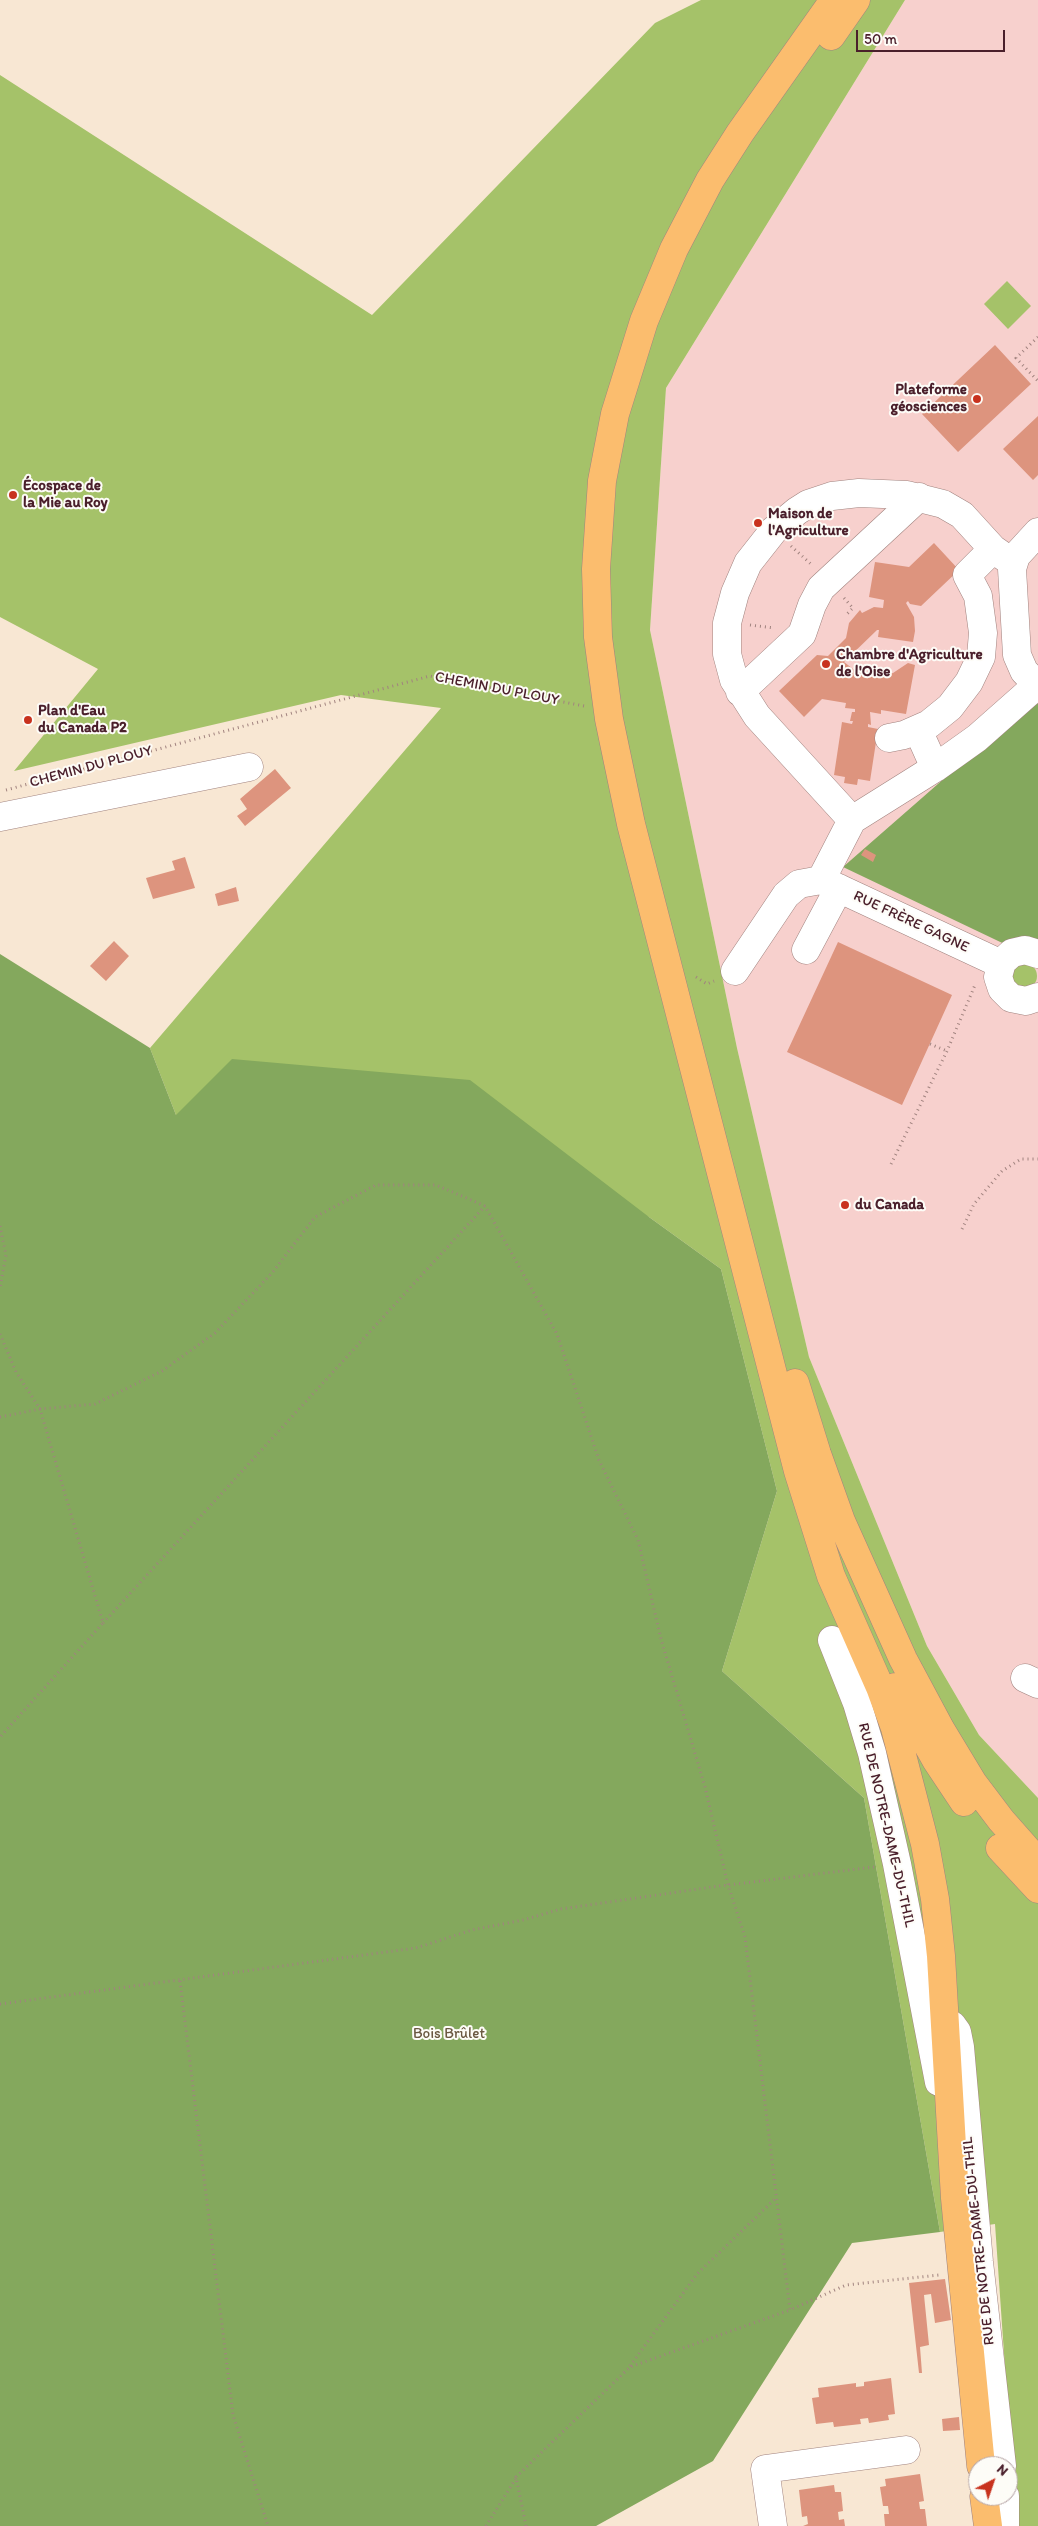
<!DOCTYPE html>
<html>
<head>
<meta charset="utf-8">
<style>
  body { margin:0 }
  #map { position:relative; width:1038px; height:2526px; overflow:hidden; background:#f8e7d3; font-family:Itim,sans-serif }
  canvas { display:block }
  .north { position:absolute; left:968px; top:2456px; width:50px; height:50px; box-sizing:border-box; background:#fdfcf7; border:1px solid #b5a4a5; border-radius:50%; rotate:41deg; font-size:14px; font-weight:700; line-height:20px; text-align:center; color:#4a1f2b }
  .north::after { content:''; display:block; margin:auto; width:18px; height:22px; background:#c8321e; clip-path:polygon(50% 0,100% 100%,50% 72%,0 100%) }
  .scale { position:absolute; left:856px; top:30px; width:149px; height:22px; box-sizing:border-box; border:2px solid #4a1f2b; border-top:0; padding-left:6px; font-size:15px; line-height:18px; white-space:nowrap; color:#4a1f2b; -webkit-text-stroke:4px #fdfcf7; paint-order:stroke }
</style>
</head>
<body>
<div id="map">
<canvas width="1038" height="2526"></canvas>
<div class="north">N</div>
<div class="scale">50 m</div>
</div>
<script>
const c = document.querySelector('canvas').getContext('2d');
c.lineJoin = 'round';
function fill(path, color) { c.fillStyle = color; c.fill(path, 'evenodd'); }
const shape = rows => new Path2D(rows.map(r => 'M' + r).join(''));
function trace(path, color, width, dash) { c.strokeStyle = color; c.lineWidth = width; c.lineCap = dash ? 'butt' : 'round'; c.setLineDash(dash || []); c.stroke(path); }
function label(font, color, halo, rows, align = 'center') {
  c.font = font + ' Itim,sans-serif'; c.lineWidth = 4; c.setLineDash([]); c.textBaseline = 'middle'; c.strokeStyle = halo; c.fillStyle = color; for (const [text, x, y, turn = 0] of rows) {
    c.save(); c.translate(x, y); c.rotate((+turn || 0) * Math.PI / 180); c.textAlign = isNaN(turn) ? turn : align; if (halo) c.strokeText(text, 0, 0); c.fillText(text, 0, 0); c.restore();
  }
}
const built = shape([
  [905,0,1038,0,1038,704,1034,700,1038,960,1038,1798,979,1735,927,1646,809,1357,737,1048,650,630,666,388]
]);
const green = shape([
  [701,0,905,0,666,388,650,630,737,1048,809,1357,927,1646,979,1735,1038,1798,1038,2526,1016,2526,995,2224,940,2232,864,1798,722,1671,777,1491,721,1269,649,1217,176,1115,150,1048,441,708,341,695,14,771,98,669,0,617,0,75,372,315,655,23],
  [1007,281,1031,306,1008,329,984,304],
  '1011 976a13 13 0 1 1 26 0a13 13 0 1 1-26 0Z'
]);
const forest = shape([
  [1034,700,1038,704,1038,960,843,867],
  [0,954,150,1048,176,1115,232,1059,470,1080,649,1217,721,1269,777,1491,722,1671,864,1798,940,2232,852,2243,713,2461,596,2526,0,2526]
]);
const building = shape([
  [995,345,1031,384,958,452,922,414],
  [1038,416,1038,475,1033,480,1003,449],
  [934,543,959,570,921,606,910,604,908,601,906,603,914,617,915,631,913,642,878,637,879,630,877,630,844,662,857,672,879,676,893,673,908,663,915,665,906,714,881,710,881,714,870,712,871,725,868,724,868,727,878,729,870,781,858,779,857,785,844,783,845,777,834,775,842,722,852,724,853,721,850,721,852,712,855,712,855,709,845,708,846,703,822,699,804,717,779,691,817,655,828,656,846,638,849,623,860,610,862,613,874,607,883,608,884,600,869,597,875,562,909,567],
  [275,769,291,788,245,826,237,816,247,809,240,799],
  [865,849,876,855,873,862,861,855],
  [185,857,195,888,153,899,146,878,175,870,172,861],
  [236,887,239,901,218,906,215,894],
  [114,941,129,956,106,981,90,966],
  [838,942,952,995,902,1105,787,1052],
  [945,2279,951,2320,935,2323,931,2294,924,2295,929,2345,920,2347,922,2373,919,2373,909,2283],
  [891,2378,895,2414,888,2415,889,2420,869,2423,868,2418,860,2419,861,2424,834,2427,833,2422,816,2424,812,2398,819,2397,818,2388,856,2383,856,2387,864,2386,864,2382],
  [959,2417,960,2430,943,2431,942,2419],
  [920,2474,924,2501,919,2502,920,2509,925,2509,927,2526,885,2526,884,2514,889,2514,888,2506,883,2506,880,2487,886,2486,885,2479],
  [834,2485,835,2492,841,2492,843,2511,838,2512,839,2520,844,2519,845,2526,803,2526,808,2524,807,2516,802,2517,799,2490]
]);
const path = shape([
  [1038,337,1016,358,1038,381],
  [791,546,812,565],
  [844,598,853,608,847,614],
  [750,625,774,628],
  [6,790,430,676,584,706],
  [696,977,707,984,714,981],
  [930,1044,947,1051],
  [891,1164,947,1051,975,985],
  [0,1226,6,1255,0,1288],
  [962,1229,974,1204,1002,1171,1021,1159,1038,1159],
  [0,1334,16,1372,40,1409,95,1404,162,1371,215,1333,272,1273,315,1217,376,1185,436,1185,485,1206,557,1334,599,1460,638,1540,661,1639,705,1787,728,1885,745,1937,790,2310,846,2285,939,2275],
  [0,1417,40,1409,103,1623,0,1737],
  [103,1623,485,1206],
  [180,1981,233,2415,268,2526],
  [0,2004,416,1948,472,1930,523,1920,561,1909,712,1887,874,1867],
  [630,2366,697,2274,777,2197],
  [486,2526,516,2478],
  [526,2526,516,2477,630,2367,790,2310]
]);
const minor = shape([
  [1038,532,1016,556,1012,569,1017,655,1024,671,1038,686],
  [740,692,802,634,812,605,821,588,919,497],
  [889,738,904,735,929,724,950,707,969,682,981,657,983,633,978,596,967,575,993,549],
  [935,768,977,738,1037,685],
  [0,817,249,767],
  [852,820,935,768,918,730],
  [821,880,852,820,757,716,734,680,727,654,727,623,735,593,748,563,774,530,797,511,808,504,832,496,859,493,907,495,943,504,962,515,993,549,1013,563],
  [821,880,1001,964],
  [806,950,839,888],
  [1038,954,1025,950,1012,953,1002,962,998,977,1002,989,1011,998,1026,1001,1038,997],
  [735,971,786,895,799,884,821,880],
  [832,1640,857,1703,872,1753,897,1864,939,2082],
  [1025,1678,1038,1684],
  [937,2017,952,2025,957,2032,960,2047,979,2262,1002,2466],
  [1005,2496,1005,2526],
  [773,2526,765,2469,906,2450]
]);
const major = shape([
  [834,0,740,133,710,180,674,249,644,321,615,414,602,481,596,569,598,637,609,719,631,824,798,1471,831,1576,880,1687,895,1728,925,1844,935,1899,941,1956,955,2198,981,2466],
  [831,36,856,0],
  [795,1383,817,1454,841,1521,903,1659,941,1730,973,1783,1001,1820,1038,1862],
  [895,1687,936,1760,964,1802],
  [1000,1848,1038,1889],
  [984,2496,988,2526]
]);
const markers = [
  [977,399,5,"#c8321e"],
  [13,495,5,"#c8321e"],
  [758,523,5,"#c8321e"],
  [826,664,5,"#c8321e"],
  [28,720,5,"#c8321e"],
  [845,1205,5,"#c8321e"]
];
const poiNames = [
  ["Plateforme",967,390,"right"],
  ["géosciences",967,407,"right"],
  ["Écospace de",23,486],
  ["la Mie au Roy",23,503],
  ["Maison de",768,514],
  ["l'Agriculture",768,531],
  ["Chambre d'Agriculture",836,655],
  ["de l'Oise",836,672],
  ["Plan d'Eau",38,711],
  ["du Canada P2",38,728],
  ["du Canada",855,1205]
];
const streetNames = [
  ["CHEMIN DU PLOUY",497,689,11],
  ["CHEMIN DU PLOUY",91,767,-15],
  ["RUE FRÈRE GAGNE",911,922,25],
  ["RUE DE NOTRE-DAME-DU-THIL",886,1825,77],
  ["RUE DE NOTRE-DAME-DU-THIL",979,2241,-96]
];
const parkNames = [
  ["Bois Brûlet",449,2034]
];
fill(built, '#f7d0cd');
fill(green, '#a5c269');
fill(forest, '#84a85d');
fill(building, '#dd947e');
trace(minor, '#a1837f', 29);
trace(major, '#a1837f', 29);
trace(path, '#a1837f', 3, [1, 4]);
trace(minor, '#fff', 28);
trace(major, '#fbbd6e', 28);
for (const [x, y, r, color] of markers) { const dot = new Path2D(); dot.arc(x, y, r, 0, 2 * Math.PI); c.fillStyle = color; c.fill(dot); trace(dot, '#fdfcf7', 2); }
label('bold 15px', '#4a1f2b', '#fdfcf7', poiNames, 'left');
label('15px', '#4a1f2b', '#fdfcf7', streetNames);
label('15px', '#6a5841', '#fdfcf7', parkNames);
</script>
</body>
</html>
